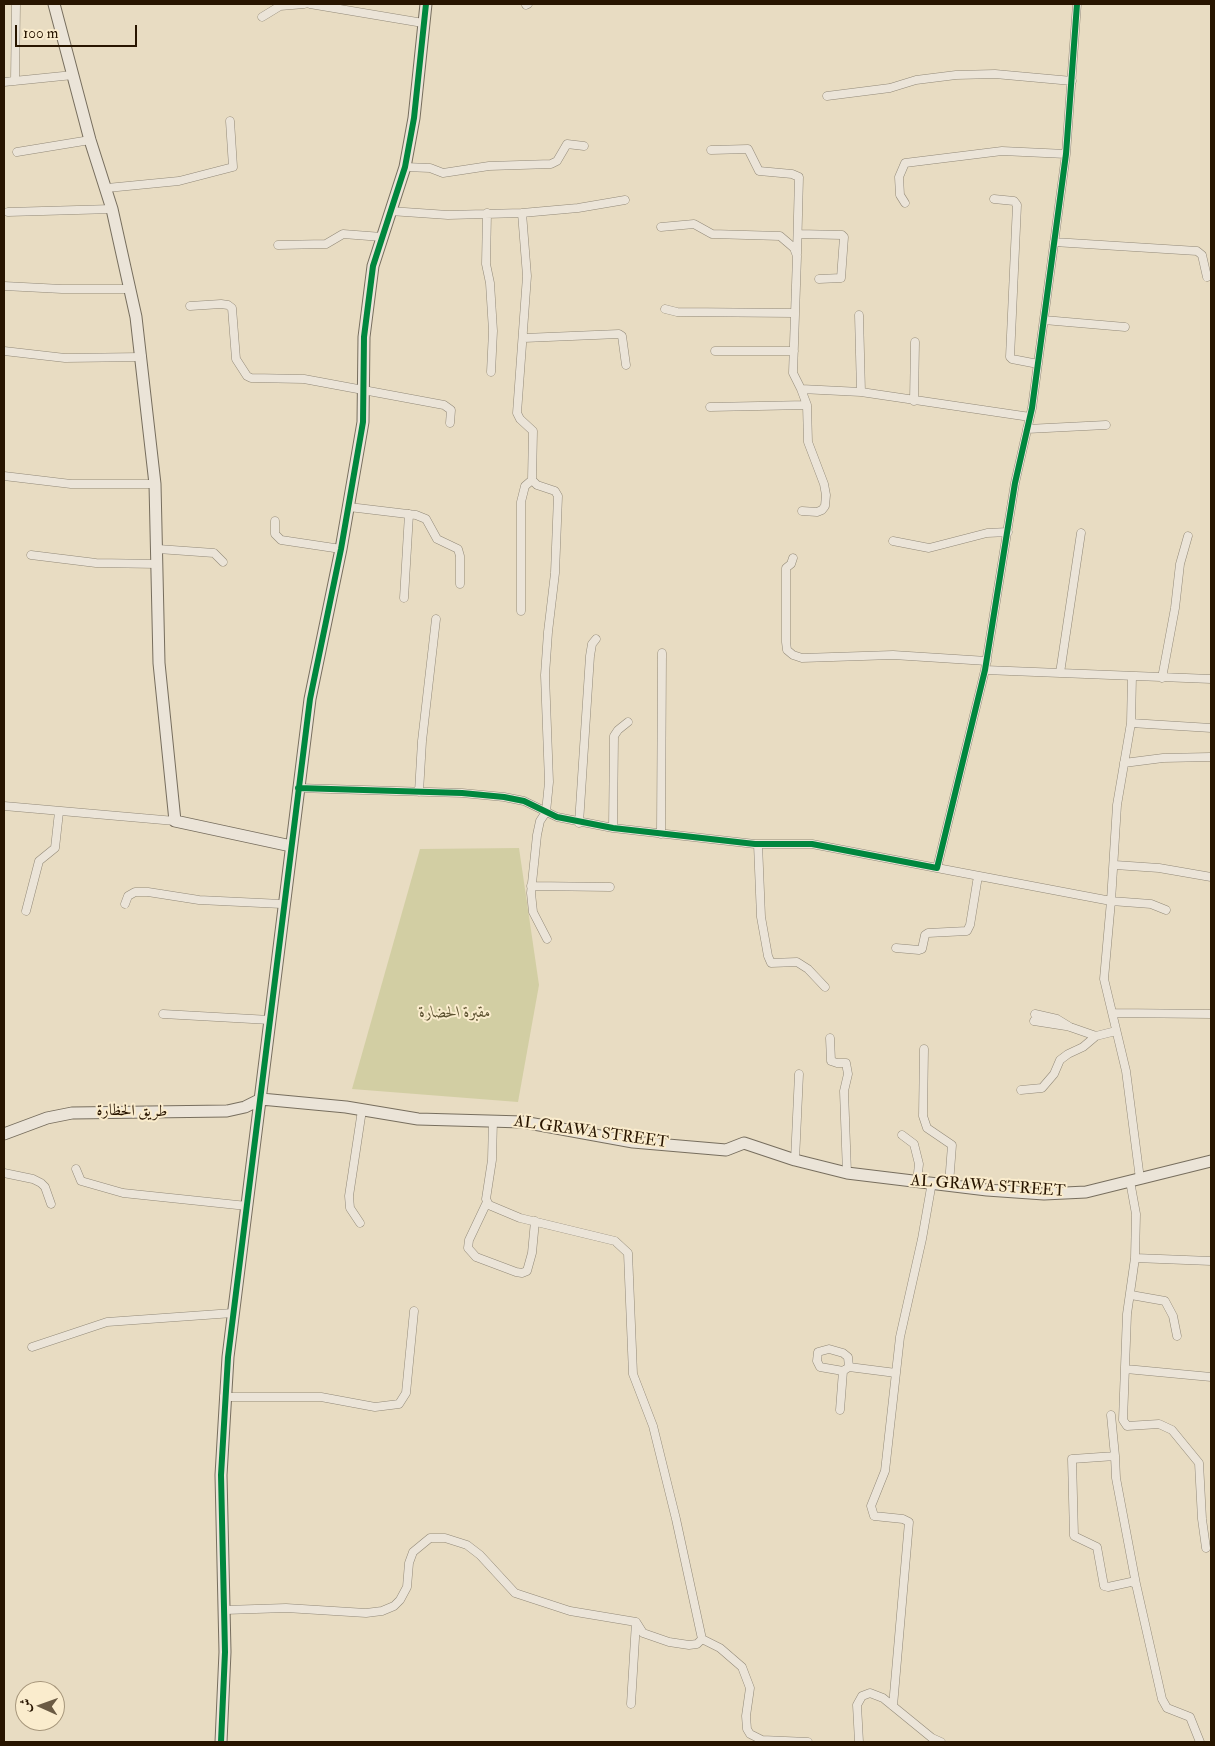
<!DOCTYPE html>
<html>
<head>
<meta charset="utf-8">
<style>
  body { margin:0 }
  #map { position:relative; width:1215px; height:1746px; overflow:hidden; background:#e8dcc2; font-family:"IM FELL Double Pica",Amiri,serif }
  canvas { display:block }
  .frame { position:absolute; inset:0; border:5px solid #281500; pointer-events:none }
  .north { position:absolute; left:15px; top:1681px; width:50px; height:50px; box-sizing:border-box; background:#faeccd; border:1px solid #a6967b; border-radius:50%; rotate:272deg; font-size:14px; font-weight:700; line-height:20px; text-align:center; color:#281500 }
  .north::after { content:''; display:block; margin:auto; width:18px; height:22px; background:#6b5b44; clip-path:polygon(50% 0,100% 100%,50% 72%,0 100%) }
  .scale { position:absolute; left:15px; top:25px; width:122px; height:22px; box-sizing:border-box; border:2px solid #281500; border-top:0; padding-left:6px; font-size:15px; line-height:18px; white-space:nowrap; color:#281500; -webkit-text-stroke:4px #faeccd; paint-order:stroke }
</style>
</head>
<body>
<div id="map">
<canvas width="1215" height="1746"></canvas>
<div class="frame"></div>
<div class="north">ش</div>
<div class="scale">100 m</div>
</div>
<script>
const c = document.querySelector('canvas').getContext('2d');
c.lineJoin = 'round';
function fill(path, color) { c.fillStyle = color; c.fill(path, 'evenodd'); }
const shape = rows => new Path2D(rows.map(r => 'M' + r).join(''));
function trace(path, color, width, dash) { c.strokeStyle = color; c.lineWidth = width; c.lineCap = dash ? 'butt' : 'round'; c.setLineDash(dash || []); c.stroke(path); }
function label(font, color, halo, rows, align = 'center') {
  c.font = font + ' "IM FELL Double Pica",Amiri,serif'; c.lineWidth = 4; c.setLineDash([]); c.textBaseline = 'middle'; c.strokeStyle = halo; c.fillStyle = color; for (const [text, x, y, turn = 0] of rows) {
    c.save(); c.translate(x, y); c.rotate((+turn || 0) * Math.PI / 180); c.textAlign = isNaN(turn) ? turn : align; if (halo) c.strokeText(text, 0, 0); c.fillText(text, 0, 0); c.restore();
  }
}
const green = shape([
  [519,848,539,985,518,1102,352,1089,420,849]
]);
const street = shape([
  [310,4,423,23],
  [526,5,528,4],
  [262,17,280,6,304,4],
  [15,81,16,4],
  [4,82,73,75],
  [827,96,890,88,916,80,956,75,995,74,1072,81],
  [711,150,748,149,759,171,792,174,799,177,797,254],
  [17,152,90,140],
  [405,167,430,168,443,173,489,166,551,164,557,161,567,144,584,146],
  [107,188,179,181,233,167,230,121],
  [994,199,1014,201,1017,205,1010,357,1012,359,1038,364],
  [905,203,900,195,899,177,905,163,1002,151,1066,154],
  [390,211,448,215,522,213,527,276,517,413,520,419,533,431,532,480,537,485,555,491,558,496,555,573,548,632,545,675,549,782,546,812,540,821,537,835,531,893,533,912,547,939],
  [8,212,112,209],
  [487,213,486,264,490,283,493,331,491,372],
  [522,213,578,208,625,200],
  [661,227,694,224,712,234,780,236,794,248,797,256,793,373,801,389,861,392,1030,417],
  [798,234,842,235,844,237,841,278,819,279],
  [1054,242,1197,251,1202,255,1207,277],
  [278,245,326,244,343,234,382,237],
  [4,286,62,289,131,289],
  [190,306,221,304,228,305,232,308,236,359,247,376,251,378,304,379,444,405,451,410,450,423],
  [665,309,677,312,794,313],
  [859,315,861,392],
  [1044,320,1125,327],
  [524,338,619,334,622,336,626,365],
  [4,351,65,358,142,357],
  [715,351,794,351],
  [801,389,807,405,808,442,824,484,826,495,825,506,822,510,817,512,802,511],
  [914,401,915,342],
  [710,407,807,405],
  [1027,429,1106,425],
  [4,476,71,484,155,484],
  [349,507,416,515,426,519,437,539,458,549,460,556,460,584],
  [275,521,275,534,281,540,341,549],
  [893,541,929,548,987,533,1008,532],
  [158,549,214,553,223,562],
  [31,555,96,563,158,564],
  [793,558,791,564,786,568,786,642,787,650,793,655,802,658,893,655,987,661],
  [404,598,409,514],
  [521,611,521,502,525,486,532,480],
  [985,670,1211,679],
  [1060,673,1081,533],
  [1162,678,1175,608,1180,564,1188,536],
  [1131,723,1211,728],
  [1124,763,1163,758,1210,757],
  [298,788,462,793,504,797,524,801,557,817,613,828,755,844,812,844,937,868,985,670,1015,483,1032,408,1066,154,1077,4],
  [419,792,422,741,436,619],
  [4,806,175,821],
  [579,823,590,656,592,644,596,639],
  [613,828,614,736,618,730,628,722],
  [661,834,662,653],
  [758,844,761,917,768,956,771,963,797,962,808,969,825,987],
  [1115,865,1159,868,1211,877],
  [937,868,1111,901,1117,805,1131,723,1132,676],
  [531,886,610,887],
  [125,904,128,896,135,892,148,892,199,900,282,904],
  [26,911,39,861,55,848,59,812],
  [896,948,919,950,922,949,925,935,928,933,967,931,970,925,978,876],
  [1113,1013,1211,1014],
  [163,1014,270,1020],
  [1035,1014,1057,1019,1070,1027,1096,1036],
  [1034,1021,1066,1026],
  [830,1038,831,1061,837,1063,846,1063,848,1074,844,1091,847,1173],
  [924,1049,923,1116,927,1128,952,1145,949,1184],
  [1021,1090,1042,1088,1054,1074,1060,1060,1068,1054,1083,1047,1096,1036,1116,1031],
  [902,1135,914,1144,919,1164,917,1182],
  [795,1160,799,1074],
  [76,1169,81,1181,123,1193,247,1206],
  [4,1173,33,1179,41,1183,45,1187,51,1204],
  [1140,1179,1126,1071,1104,979,1111,901,1151,904,1166,910],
  [1130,1181,1136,1214,1135,1258,1127,1314,1123,1420,1127,1426,1159,1424,1172,1430,1199,1463,1202,1519,1206,1548],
  [487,1202,469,1240,468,1248,476,1257,516,1272,522,1273,527,1271,532,1253,535,1221],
  [360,1223,350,1208,349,1196,362,1110],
  [1135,1258,1211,1261],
  [1131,1295,1165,1301,1173,1316,1177,1336],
  [32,1347,107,1322,233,1313],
  [1126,1369,1211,1377],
  [843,1371,820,1367,817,1361,818,1352,829,1349,843,1353,848,1357,849,1367],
  [224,1397,321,1397,375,1407,399,1404,406,1393,414,1311],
  [840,1410,843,1371,849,1367,896,1373],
  [1111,1415,1115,1456,1072,1459,1074,1536,1097,1547,1104,1586,1108,1587,1131,1582,1136,1584,1162,1699,1167,1708,1190,1717,1200,1742],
  [1115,1456,1116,1478,1136,1584],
  [225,1610,286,1608,366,1613,382,1611,394,1606,400,1600,407,1587,409,1563,413,1552,430,1538,445,1538,467,1545,480,1555,515,1593,570,1611,636,1622,643,1633,669,1642,689,1645,697,1644,702,1639,676,1519,653,1426,633,1374,628,1253,615,1241,520,1218,489,1205,486,1199,492,1160,493,1120],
  [702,1639,720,1648,742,1667,750,1688,746,1716,747,1729,750,1734,762,1740,808,1742],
  [631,1704,636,1622],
  [893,1706,909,1522,903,1519,874,1516,871,1506,885,1471,900,1337,922,1239,932,1182],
  [859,1742,857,1705,862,1696,870,1693,883,1698,932,1738,941,1742]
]);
const secondary = shape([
  [54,4,90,140,112,209,136,317,155,484,159,663,175,821,291,846],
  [4,1134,47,1118,72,1113,227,1111,245,1107,261,1099,346,1107,418,1119,523,1122,633,1142,726,1150,744,1143,795,1160,847,1173,987,1190,1044,1194,1086,1192,1211,1161],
  [221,1742,225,1652,221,1475,228,1357,310,699,341,549,363,422,364,337,373,266,405,167,414,118,426,4]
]);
const cycleway = shape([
  [298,788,462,793,504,797,524,801,557,817,613,828,755,844,812,844,937,868,985,670,1015,483,1032,408,1066,154,1077,4],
  [221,1742,225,1652,221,1475,228,1357,310,699,341,549,363,422,364,337,373,266,405,167,414,118,426,4]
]);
const parkNames = [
  ["مقبرة الحضارة",455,1014]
];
const streetNames = [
  ["طريق الحظارة",132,1112,1],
  ["AL GRAWA STREET",591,1133,8],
  ["AL GRAWA STREET",988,1187,4]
];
fill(green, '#d2cea3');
trace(street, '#928978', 9);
trace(secondary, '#776e5e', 13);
trace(street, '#ebe4d8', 8);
trace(secondary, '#ebe4d8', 11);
trace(cycleway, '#00873e', 6);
label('italic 16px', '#5d5230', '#faeccd', parkNames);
label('16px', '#281500', '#faeccd', streetNames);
</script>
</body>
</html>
